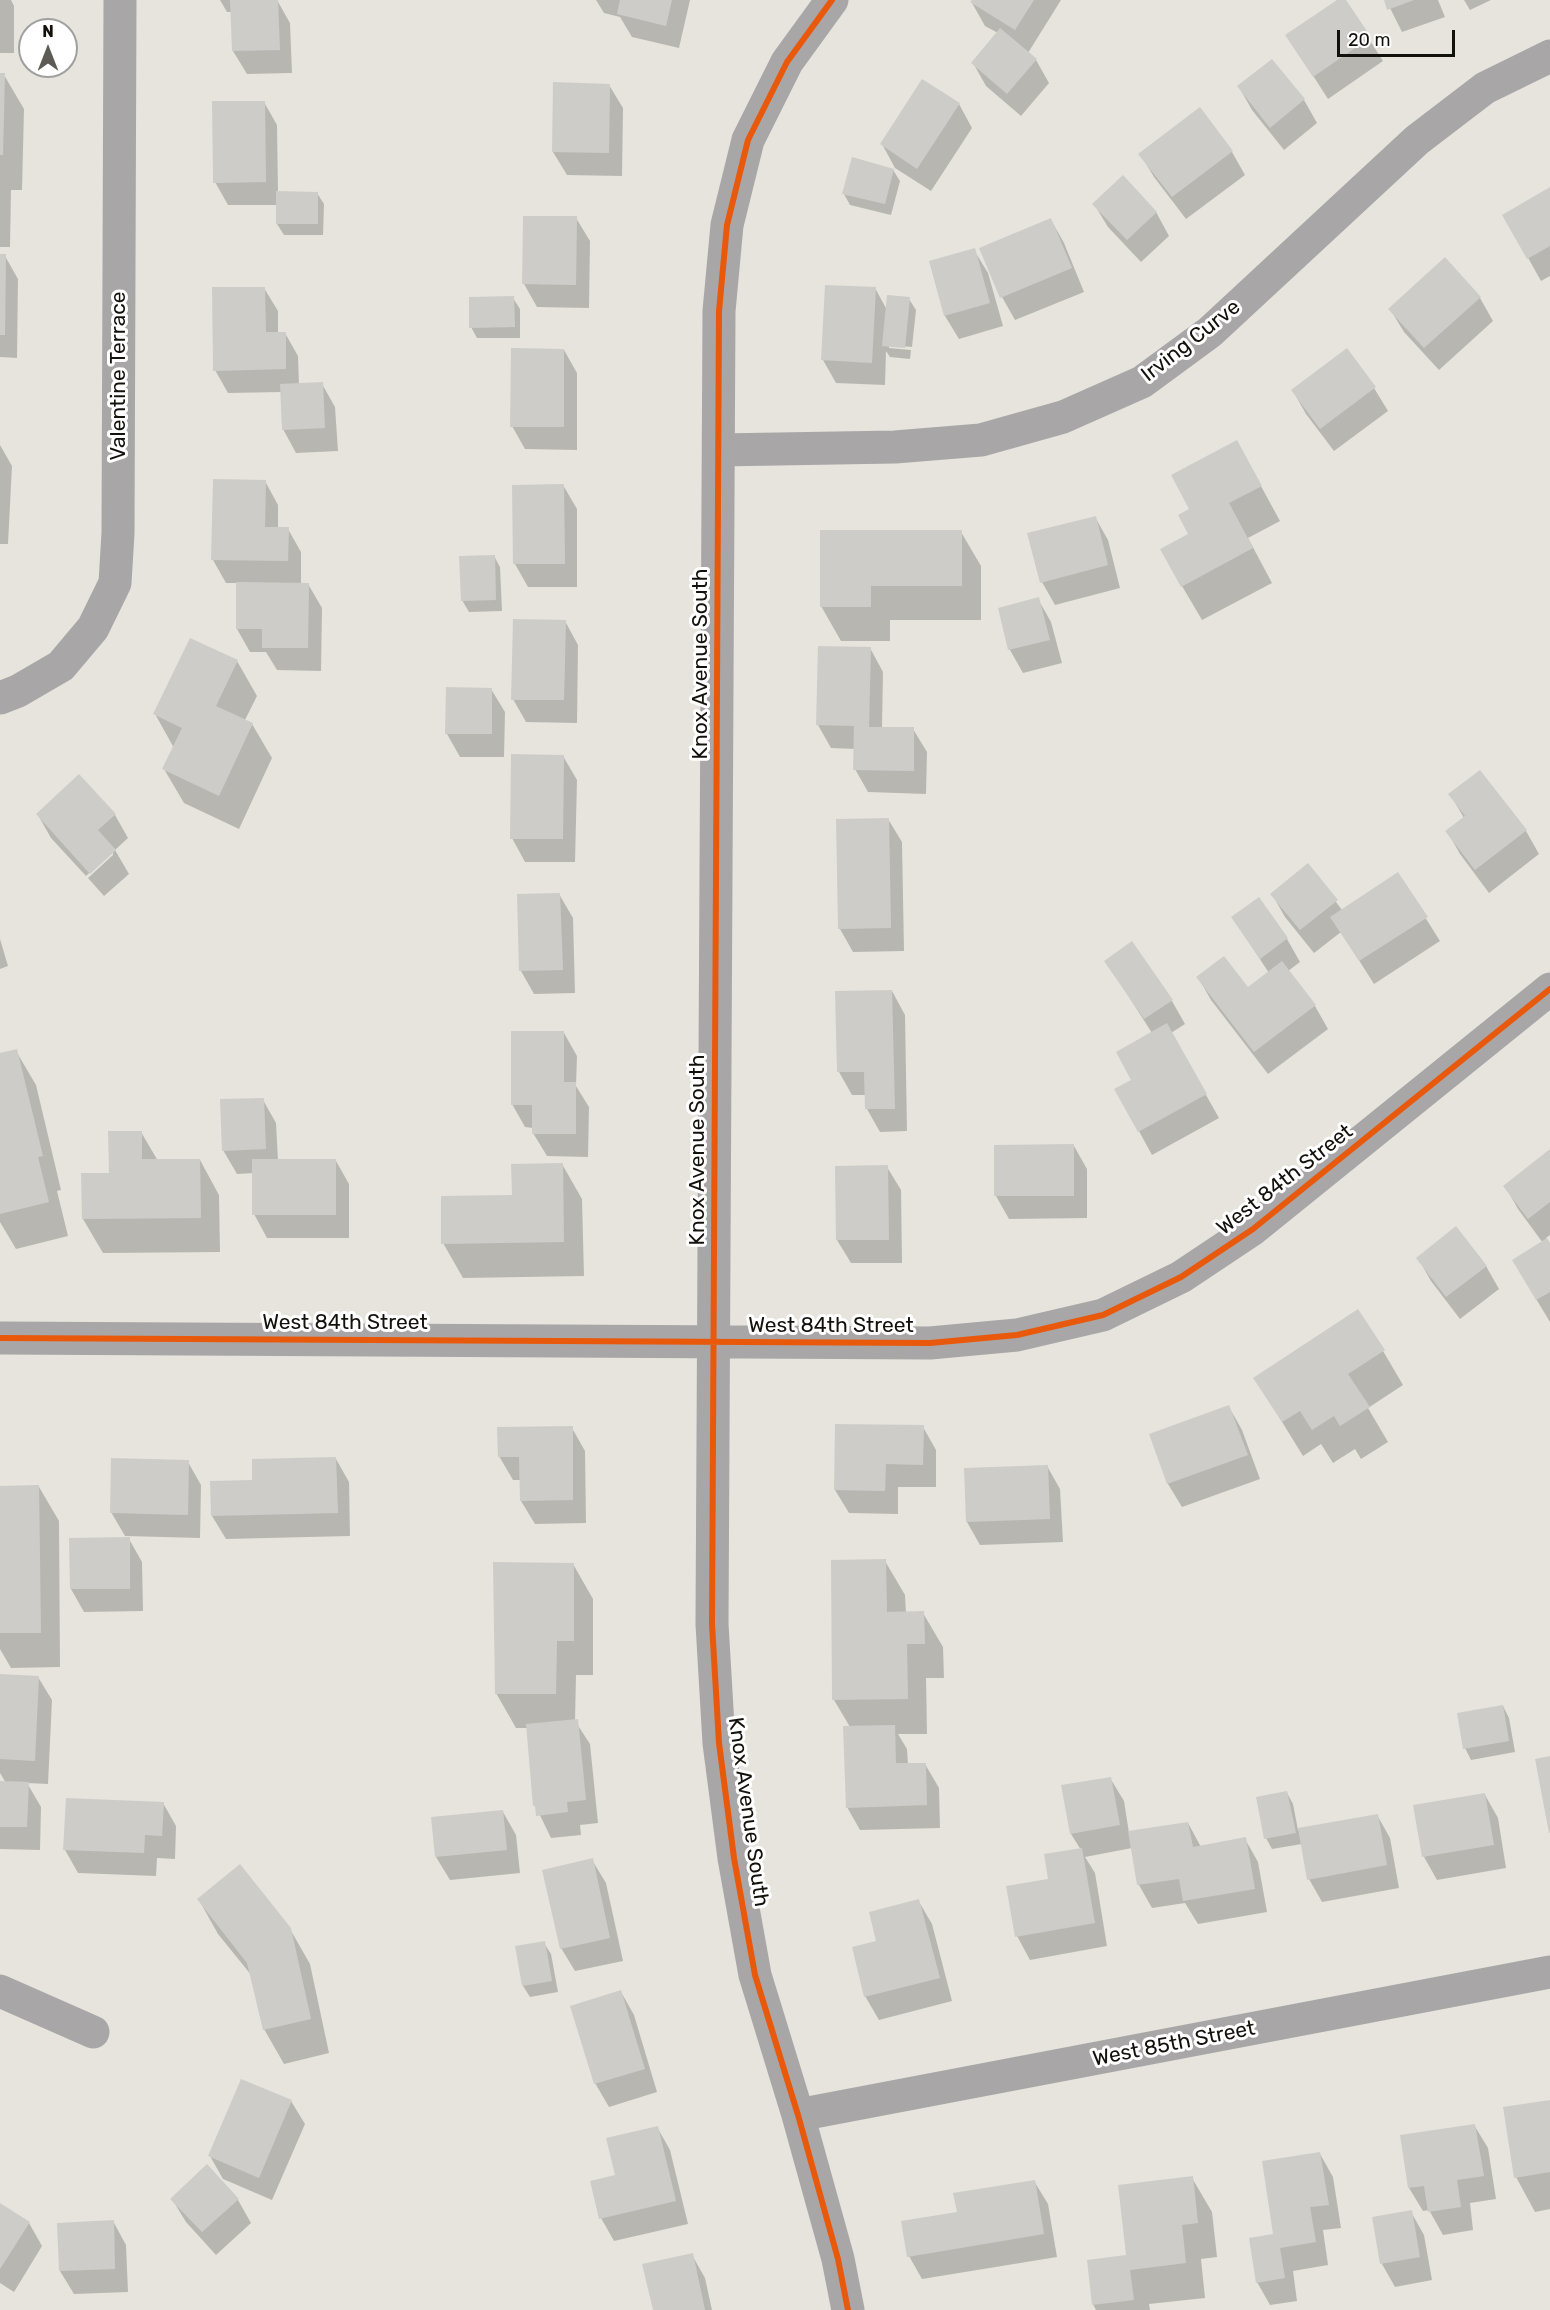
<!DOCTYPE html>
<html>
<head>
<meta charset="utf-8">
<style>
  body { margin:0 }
  #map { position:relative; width:1550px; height:2310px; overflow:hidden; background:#e6e4dc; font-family:Rubik,sans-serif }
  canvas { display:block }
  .north { position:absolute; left:18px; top:18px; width:60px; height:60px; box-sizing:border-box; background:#fff; border:2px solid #a0a09e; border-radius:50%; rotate:0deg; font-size:16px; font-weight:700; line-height:24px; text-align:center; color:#12110c }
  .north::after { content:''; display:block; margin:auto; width:21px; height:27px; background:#5c5b55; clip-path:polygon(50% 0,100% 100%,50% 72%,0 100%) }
  .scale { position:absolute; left:1337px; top:30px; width:118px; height:27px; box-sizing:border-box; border:3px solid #12110c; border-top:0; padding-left:8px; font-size:18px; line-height:21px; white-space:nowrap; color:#12110c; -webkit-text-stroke:4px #fff; paint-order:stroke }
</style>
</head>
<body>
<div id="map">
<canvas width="1550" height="2310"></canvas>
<div class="north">N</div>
<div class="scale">20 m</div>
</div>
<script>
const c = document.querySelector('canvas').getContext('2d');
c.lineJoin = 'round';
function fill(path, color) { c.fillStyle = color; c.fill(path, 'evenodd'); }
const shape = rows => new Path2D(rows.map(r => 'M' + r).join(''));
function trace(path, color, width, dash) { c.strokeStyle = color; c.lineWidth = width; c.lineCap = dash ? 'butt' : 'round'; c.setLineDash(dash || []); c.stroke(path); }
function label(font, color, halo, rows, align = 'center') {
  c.font = font + ' Rubik,sans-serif'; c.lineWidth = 6; c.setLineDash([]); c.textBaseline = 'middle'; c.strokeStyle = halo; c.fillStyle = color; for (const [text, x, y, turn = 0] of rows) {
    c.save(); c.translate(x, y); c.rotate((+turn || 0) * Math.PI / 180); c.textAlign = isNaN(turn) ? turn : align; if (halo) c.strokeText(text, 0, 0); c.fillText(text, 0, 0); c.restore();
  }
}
const shadow = shape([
  [0,0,11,0,14,6,14,53,0,53],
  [220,0,277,0,290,23,292,73,247,74,233,51,232,12,227,12],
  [596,0,690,0,679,48,632,37,620,17,604,13],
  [974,0,1061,0,1028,53,1036,60,1049,83,1021,116,986,86,973,63,998,33,985,26,972,3],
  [1339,0,1344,0,1383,61,1328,99,1287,35],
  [1386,0,1438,0,1445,17,1402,32],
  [1464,0,1491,0,1470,10],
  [1272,61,1304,100,1317,123,1284,150,1252,110,1239,87],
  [0,74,4,75,24,109,22,190,11,190,10,247,0,247],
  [609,85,623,108,622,176,567,175,553,152],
  [264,102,277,125,278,193,317,193,324,204,323,235,284,235,277,224,278,205,228,205,215,182],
  [959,104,972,128,931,191,895,168,882,144],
  [1232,152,1245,175,1186,219,1154,177,1140,154],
  [893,170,900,181,891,215,850,205,844,194],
  [1550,189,1550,276,1541,281,1504,215],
  [1094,204,1156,212,1169,236,1141,262,1108,227],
  [576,218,590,241,589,308,537,307,524,284],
  [1051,220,1064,243,1084,292,1015,320,1002,297],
  [974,250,988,273,1003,326,959,339,945,316,930,262],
  [0,256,5,256,18,279,17,358,0,357],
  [1445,259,1480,298,1493,321,1439,370,1404,332,1390,309],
  [264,288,278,311,278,333,285,333,298,356,299,385,322,384,335,407,338,451,296,453,283,429,282,392,228,393,215,370],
  [875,288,887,310,909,299,916,310,912,347,889,345,889,348,911,350,910,359,890,357,886,351,885,385,836,383,823,360],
  [513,298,520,309,520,338,477,338,471,327],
  [564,350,577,373,577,450,525,449,512,426],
  [1374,388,1388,411,1334,451,1306,414,1293,391],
  [0,445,12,466,8,544,0,544],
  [1256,477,1280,521,1248,538,1272,583,1202,620,1182,586,1190,535],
  [214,481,265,481,278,505,278,529,288,529,301,552,301,584,308,584,322,608,321,671,277,670,266,652,250,652,237,629,238,583,226,583,213,560],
  [563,485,577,509,577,587,528,587,515,564],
  [1095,517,1108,540,1120,588,1055,605,1042,582],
  [961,532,981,566,981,620,890,620,890,641,841,641,821,606],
  [494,556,500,567,502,611,469,612,462,600],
  [1038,599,1051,622,1062,663,1023,673,1010,650,999,609],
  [565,621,578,645,577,723,526,722,513,699],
  [870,648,883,672,882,728,913,729,927,752,926,794,868,792,855,769,855,749,831,748,818,725],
  [237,661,257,696,245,720,252,724,272,758,239,829,184,803,164,769,174,748,155,714],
  [491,689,505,712,504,757,460,757,447,734],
  [563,756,577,780,575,862,525,862,512,838],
  [79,776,115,815,128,838,115,850,129,874,104,896,88,878,113,855,113,851,86,876,51,838,38,815],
  [1450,794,1526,831,1539,854,1489,893,1460,854,1447,831,1464,818],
  [888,819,902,842,904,951,853,952,840,929],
  [1308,865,1342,910,1398,874,1440,941,1374,984,1341,932,1314,953,1285,917,1272,894],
  [559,894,573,918,575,993,534,994,521,971],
  [1259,900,1287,939,1300,962,1288,971,1315,1006,1328,1029,1268,1074,1211,1000,1198,977,1248,989,1269,973,1233,918],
  [0,939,8,966,0,969],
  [1106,961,1172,1001,1185,1024,1171,1033,1219,1118,1152,1155,1116,1089,1133,1080,1152,1033],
  [892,991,905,1015,907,1131,880,1132,867,1109,866,1095,852,1095,839,1072],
  [564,1033,577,1056,576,1086,589,1107,588,1157,547,1156,533,1133,533,1128,525,1127,512,1104],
  [16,1051,36,1085,61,1190,57,1191,68,1236,16,1249,0,1222,0,1055],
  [263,1100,276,1123,278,1161,336,1161,349,1184,349,1238,267,1238,254,1214,254,1173,237,1174,223,1150],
  [141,1132,158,1161,200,1160,219,1195,220,1252,103,1253,83,1219,110,1174],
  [1074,1146,1087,1169,1087,1218,1009,1219,996,1196],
  [1550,1151,1550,1235,1546,1238,1550,1246,1550,1322,1527,1284,1543,1243,1518,1209,1505,1186],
  [562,1164,582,1199,584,1276,463,1278,443,1243],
  [837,1167,887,1167,901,1190,902,1263,851,1263,837,1240],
  [1418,1258,1486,1266,1499,1289,1460,1319,1431,1281],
  [1383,1351,1403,1385,1368,1408,1388,1442,1361,1459,1355,1449,1333,1463,1321,1444,1303,1456,1255,1378],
  [1229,1407,1242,1430,1260,1479,1182,1507,1168,1484,1151,1435],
  [923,1427,936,1450,936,1487,898,1487,898,1514,849,1513,835,1490],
  [572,1428,585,1451,586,1523,535,1524,521,1501,521,1480,513,1480,499,1456],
  [336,1459,349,1482,350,1536,226,1539,212,1516,254,1481],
  [188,1462,201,1485,200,1538,125,1536,111,1512],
  [1047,1466,1060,1489,1063,1542,980,1545,967,1522],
  [0,1487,39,1487,59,1521,60,1667,11,1668,0,1649],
  [129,1539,142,1562,143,1611,84,1612,71,1589],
  [885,1561,905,1595,906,1613,923,1613,943,1647,944,1678,926,1678,927,1734,898,1734,907,1749,908,1765,925,1764,939,1788,940,1828,860,1830,847,1807,850,1727,834,1700],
  [573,1564,593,1599,593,1675,576,1675,575,1721,590,1744,598,1823,580,1825,581,1835,551,1838,535,1805,527,1728,516,1728,496,1693],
  [0,1676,38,1677,52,1700,48,1784,27,1783,41,1807,40,1850,0,1849,0,1782,6,1783,0,1773],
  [1503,1706,1509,1718,1515,1752,1471,1760,1465,1748],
  [1110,1778,1124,1801,1129,1833,1188,1823,1201,1847,1245,1839,1258,1862,1267,1912,1198,1924,1185,1903,1152,1908,1139,1885,1132,1848,1085,1857,1095,1873,1107,1946,1030,1960,1017,1936,1050,1880,1081,1850,1071,1834],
  [1287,1793,1293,1804,1298,1830,1377,1815,1390,1838,1399,1888,1322,1902,1309,1879,1302,1844,1272,1849,1266,1838],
  [1485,1795,1498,1818,1506,1868,1437,1880,1424,1857],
  [163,1803,176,1826,175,1859,157,1858,156,1876,78,1873,65,1850],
  [503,1812,516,1835,520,1873,450,1880,436,1857],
  [592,1860,606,1883,623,1961,575,1971,561,1948],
  [199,1900,290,1929,310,1964,329,2053,284,2064,264,2029,252,1976,218,1934],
  [918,1900,932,1924,952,2001,879,2020,865,1996,878,1942],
  [544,1943,551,1954,558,1992,530,1997,523,1986,516,1947],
  [621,1992,634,2015,657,2092,609,2107,595,2083],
  [291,2101,305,2124,272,2200,223,2179,210,2156],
  [1550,2101,1550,2209,1535,2212,1516,2177],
  [1474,2125,1488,2148,1496,2199,1470,2203,1473,2230,1443,2235,1429,2210,1423,2211,1409,2188],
  [657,2127,670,2150,688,2224,614,2241,601,2218,617,2176],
  [1320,2154,1333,2177,1341,2228,1323,2230,1328,2265,1293,2271,1297,2301,1270,2305,1257,2282,1275,2235],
  [1192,2178,1212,2212,1217,2257,1201,2259,1205,2298,1149,2304,1150,2310,1096,2310,1093,2304,1128,2257],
  [1034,2181,1048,2204,1057,2257,922,2279,909,2256,958,2213],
  [172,2199,238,2200,251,2223,216,2255,186,2222],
  [0,2205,29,2223,42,2246,14,2292,0,2283],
  [1411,2212,1424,2235,1432,2280,1395,2287,1382,2264],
  [113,2221,126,2245,128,2292,74,2294,60,2271],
  [692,2255,705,2278,712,2310,654,2310]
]);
const building = shape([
  [230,0,278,0,280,50,232,51],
  [620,0,672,0,666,26,617,14],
  [972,0,1034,0,1015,30,970,2],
  [1337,0,1346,0,1371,37,1313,77,1285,35],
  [1384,0,1414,0,1387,10],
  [1000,28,1037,59,1007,94,971,63],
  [1272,59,1305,99,1270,128,1237,86],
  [0,73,5,73,3,155,0,155],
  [922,79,960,103,917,169,880,144],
  [553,82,610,84,609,153,552,152],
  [212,101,265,101,266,182,213,183],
  [1200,107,1233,151,1172,197,1138,154],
  [852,157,894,169,885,204,842,194],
  [1123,175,1157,212,1127,240,1092,204],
  [1550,187,1550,246,1527,259,1502,215],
  [276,191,318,192,318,224,276,224],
  [523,216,577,216,576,285,522,284],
  [1051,218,1072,268,1000,298,979,248],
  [975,248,990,303,944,316,929,261],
  [0,254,6,254,5,335,0,335],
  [1445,257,1481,297,1424,348,1388,309],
  [825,285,876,287,872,363,821,360],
  [212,287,265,287,266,332,286,332,286,369,213,371],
  [887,295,910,297,905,348,882,346],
  [514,296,515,327,469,328,469,297],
  [511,348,564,349,564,427,510,427],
  [1347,348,1376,387,1320,429,1291,390],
  [323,382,325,428,282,430,280,384],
  [1237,440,1262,486,1229,503,1253,548,1181,587,1160,549,1188,534,1178,515,1189,509,1171,475],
  [213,479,266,480,265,527,289,527,288,561,211,560],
  [564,484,565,564,513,564,512,485],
  [1096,516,1108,565,1040,583,1027,533],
  [820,530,962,530,962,586,871,586,871,607,820,607],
  [495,555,496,600,461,601,459,556],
  [236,582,309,583,308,648,262,648,262,629,236,629],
  [1039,597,1050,640,1008,650,998,608],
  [513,619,566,620,564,700,511,700],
  [190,638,238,660,216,706,253,723,219,796,162,769,182,728,153,714],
  [818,646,871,647,869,727,914,727,914,771,853,770,854,726,816,725],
  [446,687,492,688,492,734,445,734],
  [511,754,564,755,563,839,510,839],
  [1480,770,1527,830,1475,870,1445,831,1465,816,1448,794],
  [79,774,116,814,98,830,116,850,90,874,36,814],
  [889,818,891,928,838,929,836,819],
  [1308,863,1338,900,1300,930,1270,894],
  [1398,872,1428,917,1359,961,1330,917],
  [560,893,563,970,519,971,517,894],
  [1259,897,1288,938,1260,959,1231,917],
  [1132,941,1173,1000,1144,1019,1104,961],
  [1224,956,1248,987,1282,961,1316,1005,1254,1052,1196,977],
  [892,990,895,1109,865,1109,864,1072,837,1072,835,991],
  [1167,1023,1207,1094,1138,1132,1114,1089,1131,1080,1116,1052],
  [511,1031,564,1031,564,1082,576,1082,576,1134,532,1134,532,1105,511,1105],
  [17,1049,43,1156,38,1157,49,1202,0,1214,0,1053],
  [264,1098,266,1149,222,1151,220,1099],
  [108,1131,142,1131,142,1159,200,1159,201,1218,82,1219,81,1173,109,1173],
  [1074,1144,1074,1196,994,1196,994,1145],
  [1550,1149,1550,1202,1528,1219,1503,1186],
  [252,1159,336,1159,336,1215,252,1215],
  [563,1163,564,1242,441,1244,441,1196,512,1195,511,1164],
  [888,1165,889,1240,836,1240,835,1166],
  [1456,1226,1487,1266,1446,1297,1416,1258],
  [1547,1238,1550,1243,1550,1292,1536,1300,1512,1260],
  [1358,1309,1385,1350,1348,1374,1370,1407,1340,1426,1334,1416,1312,1430,1300,1411,1282,1422,1253,1378],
  [1229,1405,1248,1455,1167,1484,1149,1434],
  [835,1424,924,1425,923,1465,886,1464,885,1491,834,1490],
  [573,1426,573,1500,520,1501,519,1457,498,1457,497,1427],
  [336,1457,338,1513,211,1516,210,1481,252,1480,252,1459],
  [111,1458,189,1460,188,1515,110,1513],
  [1048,1465,1050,1519,966,1522,964,1468],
  [39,1485,41,1633,0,1633,0,1486],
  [130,1537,130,1589,70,1589,69,1538],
  [886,1559,887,1612,924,1611,925,1644,907,1644,908,1699,832,1700,831,1560],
  [493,1562,574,1563,574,1641,557,1641,556,1694,495,1694],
  [0,1674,39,1676,35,1761,0,1759],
  [1503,1705,1509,1741,1463,1749,1457,1713],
  [578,1719,586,1800,567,1802,568,1812,536,1816,535,1806,533,1806,526,1724],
  [895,1725,896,1763,926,1763,927,1805,846,1808,843,1726],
  [1550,1756,1550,1833,1549,1833,1535,1759],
  [1111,1777,1120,1825,1070,1834,1061,1785],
  [0,1781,29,1782,27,1827,0,1827],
  [1287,1791,1296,1833,1264,1839,1256,1797],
  [1485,1793,1494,1845,1422,1857,1413,1805],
  [66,1798,164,1802,162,1836,145,1835,144,1853,63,1850],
  [503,1810,507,1850,435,1857,431,1817],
  [1378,1814,1387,1865,1307,1880,1298,1828],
  [1188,1822,1193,1847,1246,1837,1255,1889,1183,1901,1179,1879,1137,1885,1128,1831],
  [1082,1848,1095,1923,1015,1937,1006,1886,1048,1879,1044,1854],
  [593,1858,610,1938,560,1949,542,1870],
  [240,1864,291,1928,311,2019,263,2030,247,1963,197,1899],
  [919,1899,940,1978,864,1997,852,1947,876,1941,869,1912],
  [545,1941,552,1981,522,1986,515,1946],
  [621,1990,645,2069,594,2084,570,2006],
  [241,2079,292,2100,259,2178,208,2156],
  [1550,2100,1550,2172,1514,2178,1503,2107],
  [1475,2124,1484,2176,1457,2180,1461,2207,1428,2212,1424,2186,1408,2188,1400,2135],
  [658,2126,676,2201,599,2219,590,2181,615,2175,606,2138],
  [1320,2152,1329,2205,1310,2207,1316,2242,1280,2248,1285,2278,1256,2283,1249,2238,1273,2234,1262,2161],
  [207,2164,239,2199,202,2232,170,2199],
  [1193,2176,1198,2223,1182,2225,1186,2263,1130,2270,1134,2300,1092,2305,1087,2260,1126,2255,1118,2185],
  [1035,2180,1044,2234,907,2257,901,2221,957,2212,953,2193],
  [0,2203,30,2222,0,2269],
  [1412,2210,1420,2257,1380,2264,1372,2217],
  [114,2220,115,2269,59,2271,57,2223],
  [693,2253,705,2310,653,2310,642,2264]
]);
const minor = shape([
  [832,0,787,62,748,140,727,225,719,311,712,1624,719,1743,734,1858,755,1975,798,2115,838,2259,848,2310],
  [719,450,895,447,981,440,1063,417,1142,382,1210,332,1417,140,1485,88,1550,56],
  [0,698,18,691,61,666,93,628,115,583,118,533,120,0],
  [0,1338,930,1343,1017,1335,1103,1315,1181,1277,1253,1229,1550,989],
  [0,1991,93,2032],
  [798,2115,1550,1972]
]);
const cycleway = shape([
  [832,0,787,62,748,140,727,225,719,311,712,1624,719,1743,734,1858,755,1975,798,2115,838,2259,848,2310],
  [0,1338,930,1343,1017,1335,1103,1315,1181,1277,1253,1229,1550,989]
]);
const streetNames = [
  ["Irving Curve",1191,341,-38],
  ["Valentine Terrace",119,376,-90],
  ["Knox Avenue South",701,664,-90],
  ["Knox Avenue South",698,1150,-90],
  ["West 84th Street",1285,1180,-38],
  ["West 84th Street",345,1323],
  ["West 84th Street",831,1326],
  ["Knox Avenue South",748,1812,82],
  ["West 85th Street",1174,2044,-11]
];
fill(shadow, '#0003');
fill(building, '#ceccc9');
trace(minor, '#a9a6a8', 33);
trace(cycleway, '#e8590c', 6);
label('21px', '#12110c', '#fff', streetNames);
</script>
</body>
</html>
